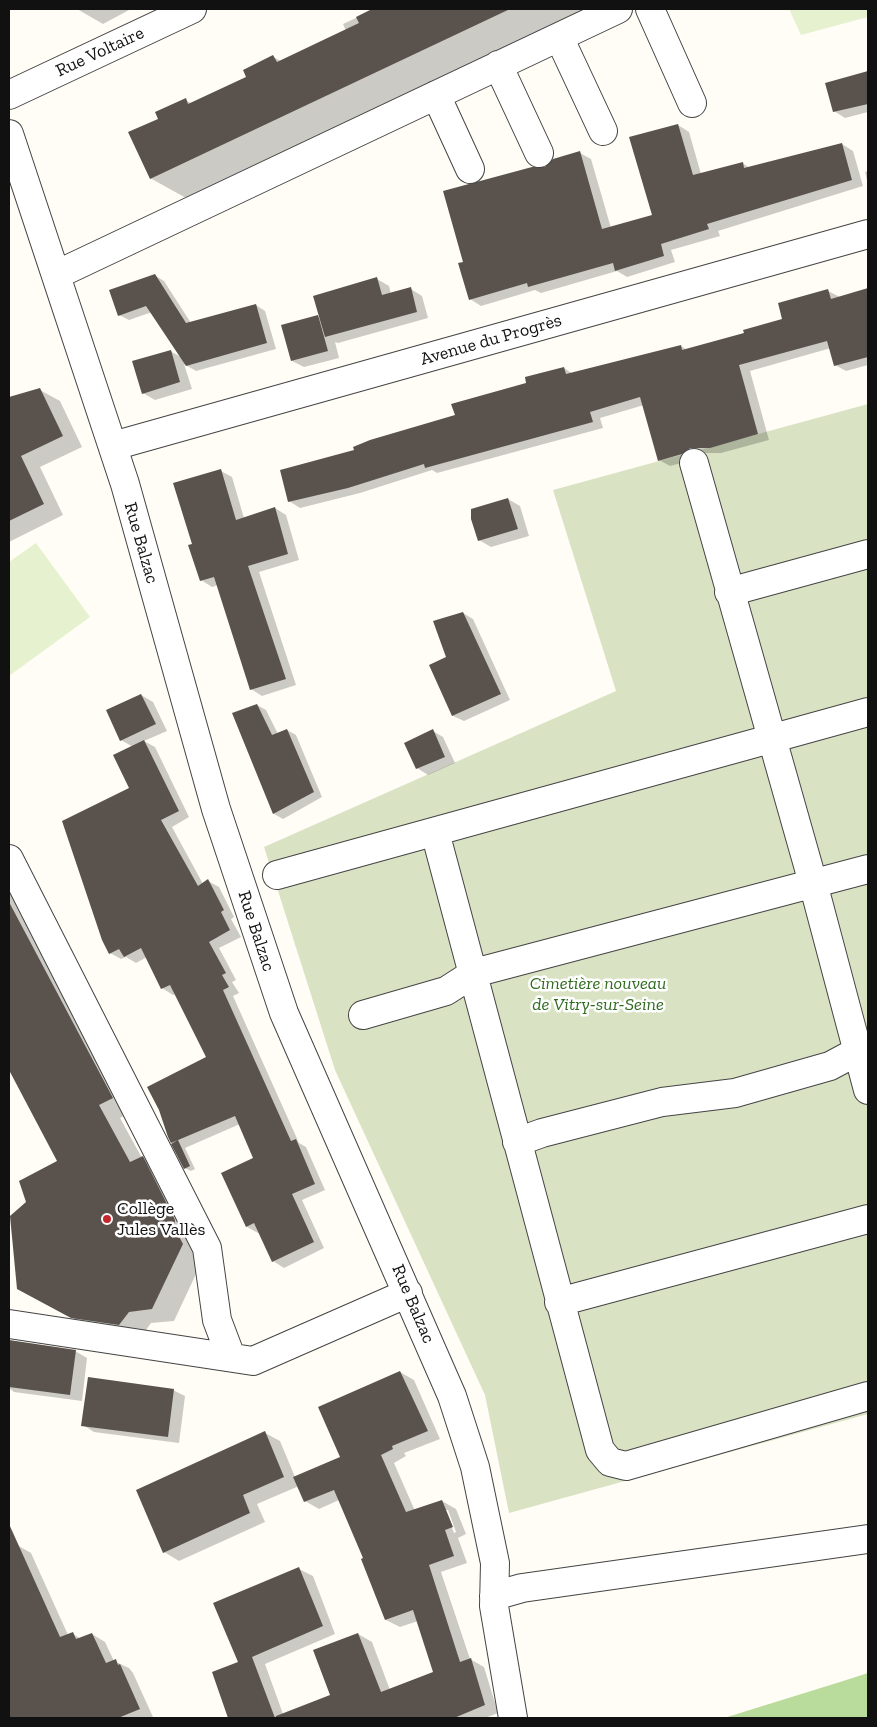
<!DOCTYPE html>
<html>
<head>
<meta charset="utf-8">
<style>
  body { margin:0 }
  #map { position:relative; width:877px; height:1727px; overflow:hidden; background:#fffdf5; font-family:"Zilla Slab",serif }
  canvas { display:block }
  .frame { position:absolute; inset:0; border:10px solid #111; pointer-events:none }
</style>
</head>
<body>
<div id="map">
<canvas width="877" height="1727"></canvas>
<div class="frame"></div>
</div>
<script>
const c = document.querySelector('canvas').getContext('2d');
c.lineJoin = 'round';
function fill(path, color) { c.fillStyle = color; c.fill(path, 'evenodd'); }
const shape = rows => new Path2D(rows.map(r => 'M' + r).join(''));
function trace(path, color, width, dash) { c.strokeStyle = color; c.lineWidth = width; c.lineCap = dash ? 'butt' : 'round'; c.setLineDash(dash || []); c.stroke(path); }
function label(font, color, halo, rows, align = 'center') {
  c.font = font + ' "Zilla Slab",serif'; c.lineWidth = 5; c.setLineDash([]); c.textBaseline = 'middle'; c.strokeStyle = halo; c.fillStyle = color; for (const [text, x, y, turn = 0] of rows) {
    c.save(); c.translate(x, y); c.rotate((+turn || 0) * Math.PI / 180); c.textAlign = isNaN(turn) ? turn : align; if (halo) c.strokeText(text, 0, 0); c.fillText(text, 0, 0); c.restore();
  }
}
const forest = shape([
  [868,1673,868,1717,724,1718,840,1682]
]);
const cemetery = shape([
  [868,404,868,1414,509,1513,485,1395,335,1070,264,847,616,691,553,490]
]);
const pitch = shape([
  [789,9,868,9,868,17,801,35],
  [36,543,90,617,9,676,9,562]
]);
const shadow = shape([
  [77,9,131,9,103,24],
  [375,9,383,14,393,9,587,9,186,198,150,178,159,119,185,100,193,104,248,77,273,57,281,61,346,31,343,24],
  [868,73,868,112,845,118,834,111,827,84],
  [678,125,689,132,701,174,742,163,750,168,842,144,853,151,863,186,718,231,720,236,671,250,675,262,627,277,617,271,541,293,535,290,481,306,470,299,464,263,546,169,580,153,591,159,611,228,654,216],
  [868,171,868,184,865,172],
  [154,275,164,281,191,323,256,305,265,311,276,349,196,371,184,364,192,389,155,400,143,393,170,351,181,357,152,312,129,320,119,315],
  [377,279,389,286,391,294,411,289,422,296,428,318,338,343,335,342,339,358,304,367,292,361,318,317,320,318],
  [868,289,868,365,846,371,835,365,831,348,750,371,769,440,721,453,702,453,693,460,670,466,659,460,644,405,600,418,603,428,437,473,432,470,360,493,300,508,289,501,355,451,456,416,564,368,573,374,681,346,687,350,746,333,784,320,828,291,840,297],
  [40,390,60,401,82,447,40,467,63,515,9,542,9,399],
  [221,471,232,477,244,518,275,508,286,515,299,560,259,572,296,685,262,696,251,689,218,585,212,587,201,580,193,545],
  [508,499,520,506,529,536,491,547,479,540],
  [463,613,473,619,510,700,464,721,453,716,431,666,448,658],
  [141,695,153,702,167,731,144,741,155,747,189,817,172,827,203,884,208,881,219,887,234,917,231,919,241,937,219,948,236,980,232,982,239,993,233,996,299,1143,306,1147,325,1190,302,1200,324,1248,284,1268,273,1261,260,1232,258,1233,247,1227,255,1159,240,1124,185,1148,195,1169,191,1171,185,1168,172,1143,160,1110,208,1057,176,994,173,995,162,988,147,957,136,963,126,957,121,959,110,953,131,788,133,747,121,740],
  [257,705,266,710,278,734,287,730,296,735,322,797,283,819,274,814,234,714],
  [433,731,443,737,455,763,428,775,417,768],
  [9,875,134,1110,120,1118,142,1158,164,1170,204,1257,174,1321,151,1323,141,1337,94,1329,40,1301,27,1202,59,1161,9,1068],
  [9,1341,75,1351,87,1358,82,1401,14,1392,9,1388],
  [400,1372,414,1380,440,1439,404,1453,406,1456,394,1463,415,1511,442,1501,456,1509,466,1534,458,1538,467,1563,441,1572,470,1659,484,1667,498,1713,485,1718,230,1718,214,1672,239,1662,299,1569,313,1576,335,1634,265,1664,283,1714,331,1696,358,1634,372,1642,390,1690,434,1673,418,1621,400,1627,386,1620,364,1559,339,1500,319,1509,305,1501,299,1486,257,1504,265,1522,179,1561,164,1552,265,1433,280,1441,295,1477,342,1458],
  [445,1510,448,1510,456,1532,454,1533],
  [173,1390,185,1396,179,1443,94,1432,83,1425],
  [17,1545,31,1553,68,1635,73,1634,81,1639,92,1634,105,1642,114,1661,129,1668,133,1673,153,1717,25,1718,22,1711,9,1705,9,1549]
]);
const building = shape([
  [372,9,510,9,150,179,128,132,158,119,155,112,186,98,188,104,246,77,243,70,273,55,277,62,359,23,356,17],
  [868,71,868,104,833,112,825,83],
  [678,124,693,175,743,162,744,168,842,143,852,180,707,224,709,229,661,244,664,256,615,271,613,263,528,287,527,283,469,300,458,263,463,262,443,191,532,167,545,167,553,159,580,151,602,229,652,215,629,137],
  [155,274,186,323,256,304,267,343,186,366,146,306,118,316,109,290],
  [377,277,382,295,411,287,417,312,325,337,313,296],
  [868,288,868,357,834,366,827,341,739,365,758,434,710,448,690,448,682,454,658,461,640,397,590,412,593,422,425,468,424,464,348,488,288,502,280,470,354,450,353,447,370,440,455,415,451,404,526,383,525,377,564,367,566,374,681,345,682,350,744,333,743,330,782,319,778,303,828,289,831,299],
  [318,315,328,351,291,361,281,325],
  [171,350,180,382,142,394,132,361],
  [40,388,63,436,21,456,44,504,9,521,9,397],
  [221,469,236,520,275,507,288,554,248,566,286,679,250,690,214,577,200,581,188,545,192,544,173,483],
  [508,498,518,529,478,541,471,519,471,509],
  [463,612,501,694,452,716,429,665,446,657,433,621],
  [141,694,156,724,120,741,106,710],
  [257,704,272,735,287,729,314,792,273,814,232,713],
  [433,729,445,757,416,769,404,743],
  [144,740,179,811,161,820,198,886,208,879,224,910,221,912,230,930,209,942,226,973,222,975,229,987,223,990,291,1141,296,1139,315,1184,292,1194,314,1242,272,1262,254,1223,246,1227,221,1173,253,1158,235,1116,171,1143,168,1137,159,1110,147,1087,206,1057,170,985,161,989,141,948,124,957,119,949,109,954,102,940,62,821,129,788,113,755],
  [9,902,113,1098,99,1105,130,1162,143,1156,175,1220,174,1227,183,1244,152,1309,129,1312,119,1325,71,1318,17,1289,10,1216,26,1202,19,1181,57,1161,9,1070],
  [178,1140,190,1166,184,1169,171,1144],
  [9,1340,76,1350,70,1395,9,1387],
  [400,1371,428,1431,392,1446,393,1449,381,1455,406,1512,442,1500,453,1527,445,1530,454,1556,429,1565,460,1662,471,1658,485,1705,454,1718,276,1718,276,1716,330,1695,313,1650,358,1633,381,1692,433,1672,413,1610,385,1620,361,1559,363,1558,334,1490,304,1502,293,1477,340,1457,318,1407],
  [88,1377,174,1389,168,1437,81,1426],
  [265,1431,284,1477,243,1495,250,1513,163,1553,136,1490],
  [9,1524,60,1637,73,1632,76,1639,92,1633,106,1663,116,1659,118,1665,120,1664,140,1709,118,1718,9,1718],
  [299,1567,323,1626,252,1657,275,1718,228,1718,212,1672,238,1662,213,1603]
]);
const minor = shape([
  [650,9,692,103],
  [559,37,603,131],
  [498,65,539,153],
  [9,95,192,9],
  [436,95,470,169],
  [9,134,125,484,216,809,284,1013,452,1396,475,1467,495,1563,494,1606,513,1718],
  [56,275,618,9],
  [113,446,868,234],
  [694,463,813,883,868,1090],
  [729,592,868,554],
  [435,832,600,1450,610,1462,626,1466,868,1396],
  [9,859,207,1248,217,1320,231,1357],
  [277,875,868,712],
  [363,1015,446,991,474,973,868,869],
  [517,1142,542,1133,662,1102,735,1093,830,1066,858,1051,868,1048],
  [559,1302,868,1219],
  [9,1324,253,1361,408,1293],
  [494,1596,522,1588,868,1539]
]);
const markers = [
  [107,1219,5,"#c4262e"]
];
const streetNames = [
  ["Rue Voltaire",100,52,-25],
  ["Avenue du Progrès",491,340,-16],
  ["Rue Balzac",141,543,74],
  ["Rue Balzac",256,931,72],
  ["Rue Balzac",413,1304,67]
];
const parkNames = [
  ["Cimetière nouveau",598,984],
  ["de Vitry-sur-Seine",598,1005]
];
const poiNames = [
  ["Collège",117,1209],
  ["Jules Vallès",117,1230]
];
fill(forest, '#b9dc9c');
fill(cemetery, '#d9e3c4');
fill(pitch, '#e6f2cf');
fill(shadow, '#0003');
fill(building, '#5a524d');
trace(minor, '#444', 30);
trace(minor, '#fff', 28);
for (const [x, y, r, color] of markers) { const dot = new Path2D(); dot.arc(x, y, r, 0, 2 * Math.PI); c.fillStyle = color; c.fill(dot); trace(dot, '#fff', 2); }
label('18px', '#111', '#fff', streetNames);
label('italic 18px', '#2f6b1f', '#fff', parkNames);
label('18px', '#111', '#fff', poiNames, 'left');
</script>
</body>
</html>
